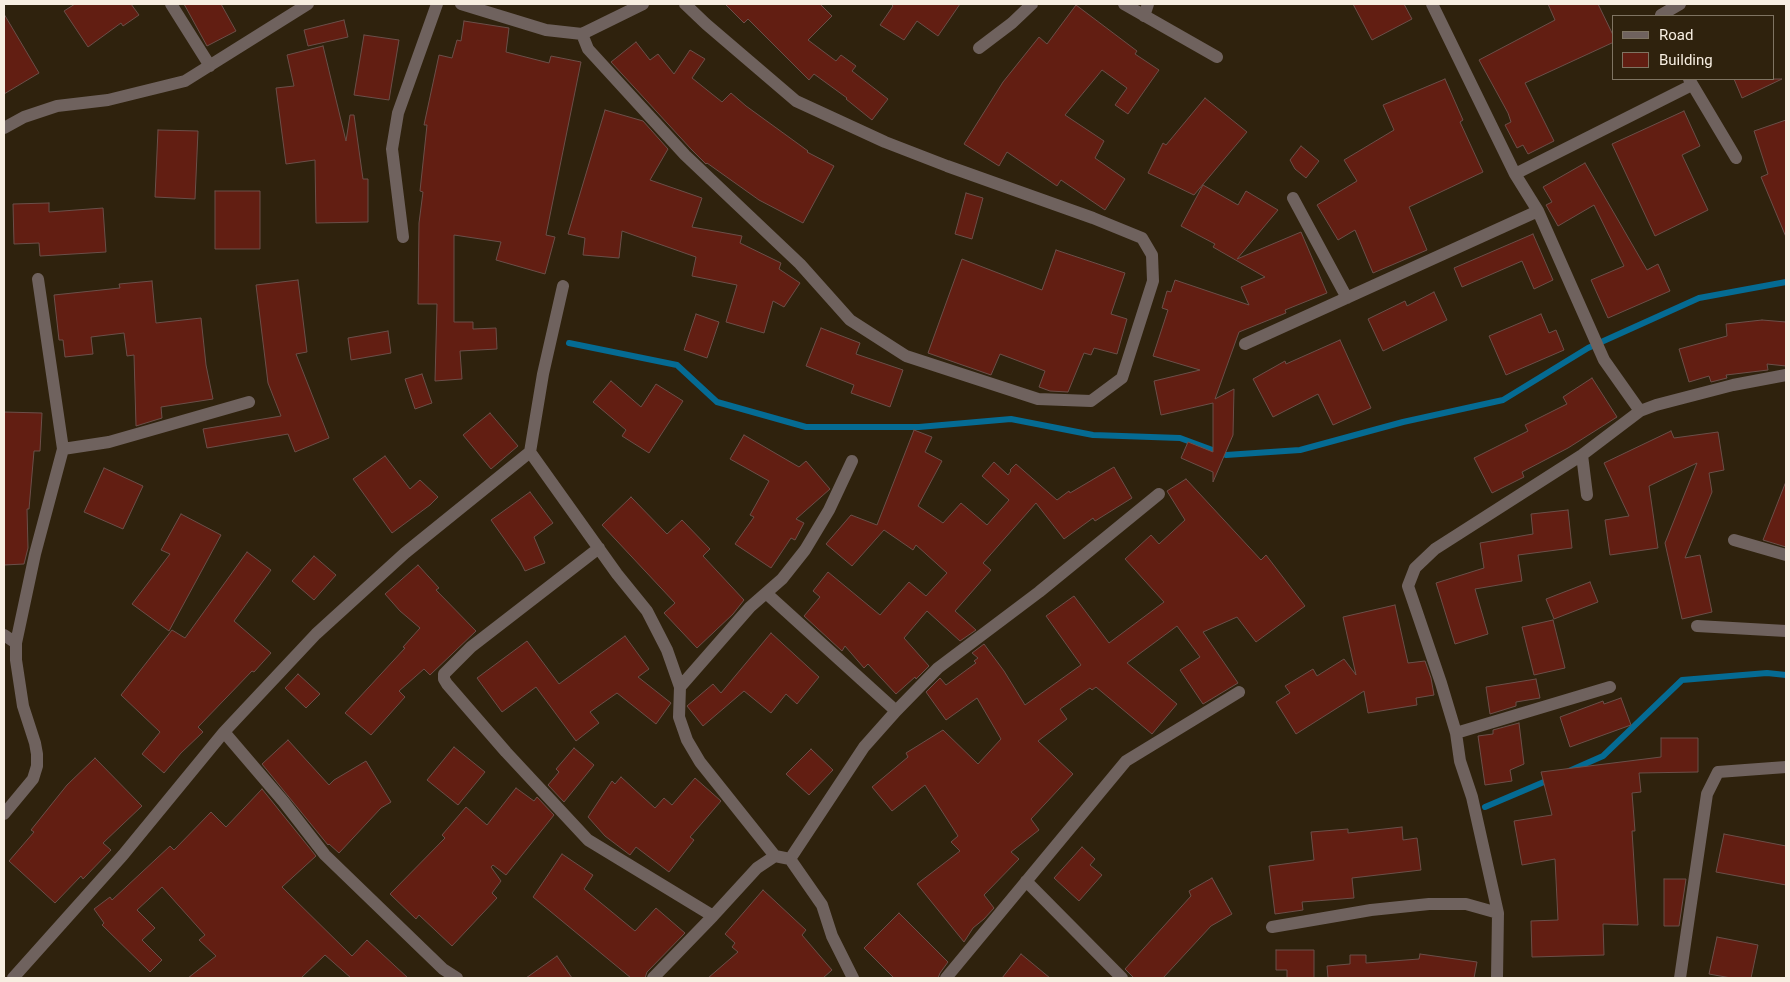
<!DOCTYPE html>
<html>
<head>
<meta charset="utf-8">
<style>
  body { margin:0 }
  #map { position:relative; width:1790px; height:982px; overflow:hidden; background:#2f220d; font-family:Roboto,sans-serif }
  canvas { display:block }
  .frame { position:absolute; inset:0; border:5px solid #f7eee1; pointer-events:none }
  .legend { position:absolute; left:1612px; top:15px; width:162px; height:65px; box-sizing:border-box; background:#2f220d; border:1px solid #7f7462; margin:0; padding:6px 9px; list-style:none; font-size:15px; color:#f7eee1 }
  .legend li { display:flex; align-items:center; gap:10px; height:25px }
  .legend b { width:25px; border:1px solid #7f7462 }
</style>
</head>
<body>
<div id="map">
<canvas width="1790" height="982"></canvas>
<div class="frame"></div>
<ul class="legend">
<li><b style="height:6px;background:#6f625e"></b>Road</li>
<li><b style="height:14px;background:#621e12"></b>Building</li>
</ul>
</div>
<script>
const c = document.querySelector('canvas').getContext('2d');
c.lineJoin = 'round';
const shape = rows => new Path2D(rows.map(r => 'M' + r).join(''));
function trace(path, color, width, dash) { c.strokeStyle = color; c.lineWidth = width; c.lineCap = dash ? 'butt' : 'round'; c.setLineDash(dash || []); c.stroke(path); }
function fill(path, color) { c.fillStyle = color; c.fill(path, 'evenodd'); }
const stream = shape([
  [569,343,677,365,717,402,806,427,919,427,1011,419,1093,435,1180,438,1226,455,1300,450,1403,422,1503,400,1588,348,1699,298,1786,282],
  [1569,771,1603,756,1682,680,1767,673,1786,675],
  [1485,807,1551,779]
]);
const building = shape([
  [75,4,131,4,139,15,123,26,121,23,88,47,64,11,75,4],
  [184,4,221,4,236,31,207,46,184,4],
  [725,4,820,4,832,16,808,40,836,61,841,55,856,66,852,71,888,99,872,120,846,99,847,98,814,74,809,80,748,19,744,23,725,4],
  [891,4,960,4,938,36,917,21,904,40,880,25,893,6,891,4],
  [1353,4,1404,4,1412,19,1372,40,1353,4],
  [1548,4,1598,4,1614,37,1614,42,1525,83,1554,141,1528,154,1523,145,1517,148,1505,125,1511,122,1508,113,1479,60,1555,20,1548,4],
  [1076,5,1137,51,1135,54,1159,70,1128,114,1115,105,1127,88,1102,70,1065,115,1104,141,1095,158,1125,179,1105,210,1061,180,1057,186,1007,152,999,166,964,144,1003,82,1039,37,1047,44,1076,5],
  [4,14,39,73,4,94,4,14],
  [344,20,348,37,308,46,304,30,344,20],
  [464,21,509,28,506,52,549,63,551,56,581,62,546,235,555,237,545,274,496,260,501,242,454,235,454,322,473,322,473,329,496,328,497,349,460,351,462,379,435,381,437,304,418,304,419,223,423,192,420,191,427,125,424,125,439,55,452,58,457,40,461,41,464,21],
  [364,35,399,40,389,100,354,95,364,35],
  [636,42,650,60,658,54,674,74,690,50,705,59,692,78,722,102,731,93,746,106,808,151,807,152,834,166,803,223,759,200,707,163,706,164,691,149,611,62,636,42],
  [323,46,346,141,350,115,354,115,363,179,368,179,368,222,316,223,315,160,286,164,276,88,294,86,287,55,323,46],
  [1445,79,1463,120,1460,122,1483,172,1409,207,1427,250,1373,273,1355,230,1338,240,1317,205,1357,181,1344,160,1394,130,1383,105,1445,79],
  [1734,79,1782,79,1742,98,1734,79],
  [1205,98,1247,132,1194,195,1148,173,1163,143,1166,145,1205,98],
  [605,110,643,121,668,149,650,180,702,198,692,227,742,236,740,243,781,263,779,269,800,283,784,307,773,301,764,333,726,322,737,285,692,276,696,257,622,231,619,258,583,255,585,238,568,234,605,110],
  [1684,111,1700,146,1682,155,1708,210,1655,236,1612,144,1684,111],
  [1786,120,1786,237,1761,177,1768,174,1754,131,1786,120],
  [158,130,198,131,195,199,155,197,158,130],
  [1301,146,1319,161,1306,178,1295,169,1290,160,1301,146],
  [1585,163,1647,270,1658,264,1670,291,1608,318,1591,280,1624,266,1594,205,1558,226,1546,205,1552,202,1543,187,1585,163],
  [1203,185,1238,205,1246,191,1278,210,1237,259,1301,232,1327,293,1285,310,1286,313,1239,332,1215,399,1234,389,1233,435,1213,482,1213,472,1181,458,1188,442,1213,452,1213,403,1161,415,1154,381,1200,370,1153,356,1168,310,1162,308,1167,291,1171,292,1175,280,1249,305,1241,287,1265,277,1213,247,1215,244,1181,226,1203,185],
  [215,191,260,191,260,249,215,249,215,191],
  [966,193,983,198,972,239,955,234,966,193],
  [49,203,49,212,103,208,106,252,40,256,39,243,14,244,13,204,49,203],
  [1533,234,1553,280,1534,289,1522,261,1462,287,1454,268,1533,234],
  [1056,250,1125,273,1111,314,1127,319,1117,354,1094,348,1091,355,1084,353,1068,392,1050,391,1039,387,1045,371,1000,354,991,375,928,353,962,259,1042,290,1056,250],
  [298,280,307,352,296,354,329,438,295,452,288,434,207,448,203,429,281,416,268,383,256,285,298,280],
  [152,281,156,323,201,318,206,365,213,399,161,407,162,418,136,426,134,355,127,356,124,333,91,337,93,354,65,357,63,340,59,340,54,295,120,288,119,284,152,281],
  [1434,292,1447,320,1383,351,1368,319,1405,301,1407,306,1434,292],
  [696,314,719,322,707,358,684,350,696,314],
  [1541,314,1549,333,1556,330,1564,350,1506,375,1489,336,1541,314],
  [1762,320,1786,322,1786,366,1767,364,1768,370,1726,375,1727,378,1711,382,1709,376,1689,382,1679,349,1727,336,1726,324,1762,320],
  [821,328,860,343,856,354,903,370,890,407,851,393,854,385,806,366,821,328],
  [388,331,391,353,351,360,348,338,388,331],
  [1340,340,1371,408,1333,425,1318,394,1273,417,1253,379,1285,361,1286,364,1340,340],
  [422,374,432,403,415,409,405,379,422,374],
  [1592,378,1617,417,1568,448,1522,472,1524,477,1492,493,1474,458,1528,431,1525,425,1567,404,1563,397,1592,378],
  [611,381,641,407,656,384,683,401,649,453,622,436,626,430,593,402,611,381],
  [4,412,42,413,40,451,34,451,29,509,27,509,28,548,24,564,4,565,4,412],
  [490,413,518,446,491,469,463,435,490,413],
  [914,430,932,437,925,452,942,461,918,506,943,523,961,503,987,525,1009,500,982,476,994,462,1008,475,1011,471,1010,470,1016,464,1057,500,1069,491,1070,493,1114,467,1132,498,1095,521,1093,518,1064,539,1036,503,983,563,991,570,955,611,976,630,960,641,927,611,904,638,929,666,916,679,915,677,896,694,868,664,864,668,845,646,842,651,804,616,820,597,813,591,828,572,880,615,909,582,926,596,947,573,916,545,913,550,884,530,852,566,826,544,851,515,877,525,914,430],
  [1671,431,1674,438,1718,432,1724,470,1709,473,1712,492,1685,558,1700,555,1712,612,1682,619,1665,543,1697,463,1649,486,1658,548,1610,555,1605,520,1629,516,1604,463,1671,431],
  [744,435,799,467,806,461,830,489,796,519,804,523,795,540,791,538,771,568,735,544,754,517,750,515,769,481,730,459,744,435],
  [385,456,410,489,420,480,438,497,430,505,392,533,353,479,385,456],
  [104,468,143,486,123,529,84,512,104,468],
  [1186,479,1261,560,1266,555,1305,606,1256,642,1237,617,1203,632,1238,683,1203,704,1180,670,1200,657,1177,626,1127,663,1177,704,1152,734,1096,687,1092,690,1090,688,1060,709,1067,719,1038,741,1073,774,1031,819,1039,830,1011,852,1019,859,984,895,994,908,984,919,973,928,964,942,917,884,960,851,951,842,958,836,925,785,892,811,872,787,908,757,906,753,943,730,978,764,1001,739,977,698,946,720,926,692,940,678,946,685,976,663,974,661,978,658,972,653,984,644,1004,671,1025,705,1081,665,1046,616,1074,596,1109,643,1164,602,1125,559,1151,535,1159,544,1185,520,1167,491,1186,479],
  [1785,484,1786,484,1786,547,1763,540,1785,484],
  [530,492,553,523,534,537,545,563,525,571,520,561,491,520,530,492],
  [631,497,667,534,682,520,710,549,703,556,744,600,733,614,697,648,664,613,675,603,602,525,631,497],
  [1568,510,1572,548,1518,555,1522,581,1475,589,1488,634,1455,644,1436,583,1484,568,1480,543,1533,534,1531,514,1568,510],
  [181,514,221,535,169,631,132,604,170,554,161,550,181,514],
  [247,552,271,570,234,621,271,653,254,672,252,671,198,727,203,732,181,753,164,773,142,754,160,732,121,695,172,630,185,638,247,552],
  [314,556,336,575,314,600,292,581,314,556],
  [418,565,439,588,436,590,476,631,430,675,424,669,399,691,405,697,371,735,345,713,405,648,403,647,420,628,400,611,385,594,418,565],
  [1590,582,1598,602,1554,619,1546,599,1590,582],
  [1395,605,1408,663,1425,661,1431,678,1434,695,1416,698,1417,705,1368,713,1364,691,1296,734,1276,702,1290,693,1285,686,1313,669,1317,676,1344,659,1356,675,1343,617,1395,605],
  [1553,620,1565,668,1534,675,1522,627,1553,620],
  [771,633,819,677,797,704,786,694,771,713,744,691,703,726,687,706,713,684,721,693,771,633],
  [625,636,649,669,638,677,671,703,656,724,617,693,590,712,599,723,576,741,536,687,502,712,477,678,527,641,559,684,625,636],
  [298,674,320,694,306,708,285,688,298,674],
  [1536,679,1540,698,1516,702,1516,706,1490,714,1486,687,1536,679],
  [1621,698,1631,725,1570,747,1560,717,1603,701,1604,704,1621,698],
  [1519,723,1524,764,1510,770,1512,781,1485,785,1478,736,1493,734,1493,730,1519,723],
  [1661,738,1698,738,1698,772,1639,773,1641,792,1632,793,1635,831,1632,831,1638,925,1603,924,1604,955,1532,957,1531,921,1558,920,1555,859,1522,865,1514,821,1552,815,1541,772,1661,757,1661,738],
  [288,740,329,785,334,780,366,761,391,802,381,808,339,853,329,844,328,845,262,764,288,740],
  [454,747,485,772,458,805,427,780,454,747],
  [574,748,594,765,564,802,548,785,559,772,556,769,574,748],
  [811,749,833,770,809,795,786,774,811,749],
  [95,758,142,806,103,843,111,850,83,879,81,876,55,903,9,861,34,832,31,830,67,785,95,758],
  [621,777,655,808,664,798,672,805,695,778,721,801,690,837,694,840,669,872,636,847,630,855,605,836,588,817,612,781,615,784,621,777],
  [516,788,534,801,537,797,554,815,506,875,493,865,491,867,501,881,492,893,497,898,452,946,419,915,416,919,390,894,445,838,442,835,466,807,487,825,516,788],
  [262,789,316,856,282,887,352,956,367,940,408,978,351,978,325,955,301,978,188,978,216,956,199,940,205,935,162,887,137,910,155,928,142,940,162,960,150,972,102,925,104,923,94,909,110,897,112,900,170,846,174,850,211,812,226,827,262,789],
  [1402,827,1403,840,1417,838,1421,870,1352,878,1354,898,1302,902,1303,910,1275,914,1269,866,1314,860,1311,832,1348,829,1348,833,1402,827],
  [1724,834,1786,846,1786,885,1716,872,1724,834],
  [1082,847,1095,859,1090,865,1102,875,1079,901,1054,878,1082,847],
  [562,854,593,875,584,889,635,931,656,908,685,933,647,972,645,978,631,978,533,897,562,854],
  [1212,878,1232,914,1211,926,1163,978,1134,978,1125,969,1191,896,1189,891,1212,878],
  [1664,879,1686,879,1679,926,1664,926,1664,879],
  [763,890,806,930,802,935,832,970,823,978,708,978,738,952,732,947,735,943,725,934,763,890],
  [899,913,948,962,940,973,938,978,894,978,864,948,899,913],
  [1717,937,1758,945,1751,978,1731,978,1709,974,1717,937],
  [1276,950,1314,950,1314,978,1287,978,1287,970,1276,970,1276,950],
  [1021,954,1050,978,1002,978,1021,954],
  [1420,954,1477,962,1474,978,1328,978,1327,966,1350,964,1350,955,1366,955,1366,963,1419,959,1420,954],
  [557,956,572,978,526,978,557,956]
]);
const street = shape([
  [171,4,210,66],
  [461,4,546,30,582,34,643,4],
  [1124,4,1217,57],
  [1432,4,1515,174,1538,211,1604,360,1640,411],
  [1661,15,1680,4],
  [1144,16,1148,4],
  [582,34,588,49,685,155,800,264,850,320,906,356,1038,399,1091,401,1122,378,1153,281,1152,255,1142,238,1093,218,947,166,885,142,796,101,706,24,685,4],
  [979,48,1012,23,1032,4],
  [1689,79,1736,158],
  [4,128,24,117,57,106,108,100,185,81,308,4],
  [1515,174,1692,85],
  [1293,198,1347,298],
  [403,237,392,149,398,113,437,4],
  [1245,344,1538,211],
  [63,449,109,442,249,402],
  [530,452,617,574,647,611,667,650,680,687,679,717,687,740,700,762,775,856],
  [1582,455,1587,495],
  [1734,540,1786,555],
  [599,548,471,647,444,674,444,679,447,684,506,752,588,840,713,916],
  [766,593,896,711],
  [1697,626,1786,631],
  [4,635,16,643],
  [680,687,750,607,782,579,805,550,829,510,852,461],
  [224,732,283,801,325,855,443,969,457,978],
  [1456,733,1610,687],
  [4,814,33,779,37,766,37,754,35,743,23,706,16,660,16,643,35,554,63,449,38,279],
  [790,859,822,905,832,936,853,978],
  [1026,881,1122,978],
  [1272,927,1371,910,1429,904,1466,904,1498,913],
  [13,978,123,855,224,732,316,634,405,553,530,452,543,374,563,286],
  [653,978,713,916,757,868,775,856,790,859,864,747,896,711,938,668,1039,592,1159,494],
  [946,978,1126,761,1239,692],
  [1497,978,1498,913,1472,797,1460,761,1456,733,1441,683,1408,586,1415,568,1435,549,1582,455,1640,411,1656,405,1733,385,1786,375],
  [1680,978,1707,794,1718,772,1786,767]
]);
trace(stream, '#056b93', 6);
fill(building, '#621e12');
trace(building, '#6b4f49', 1);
trace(street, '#6f625e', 12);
</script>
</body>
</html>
